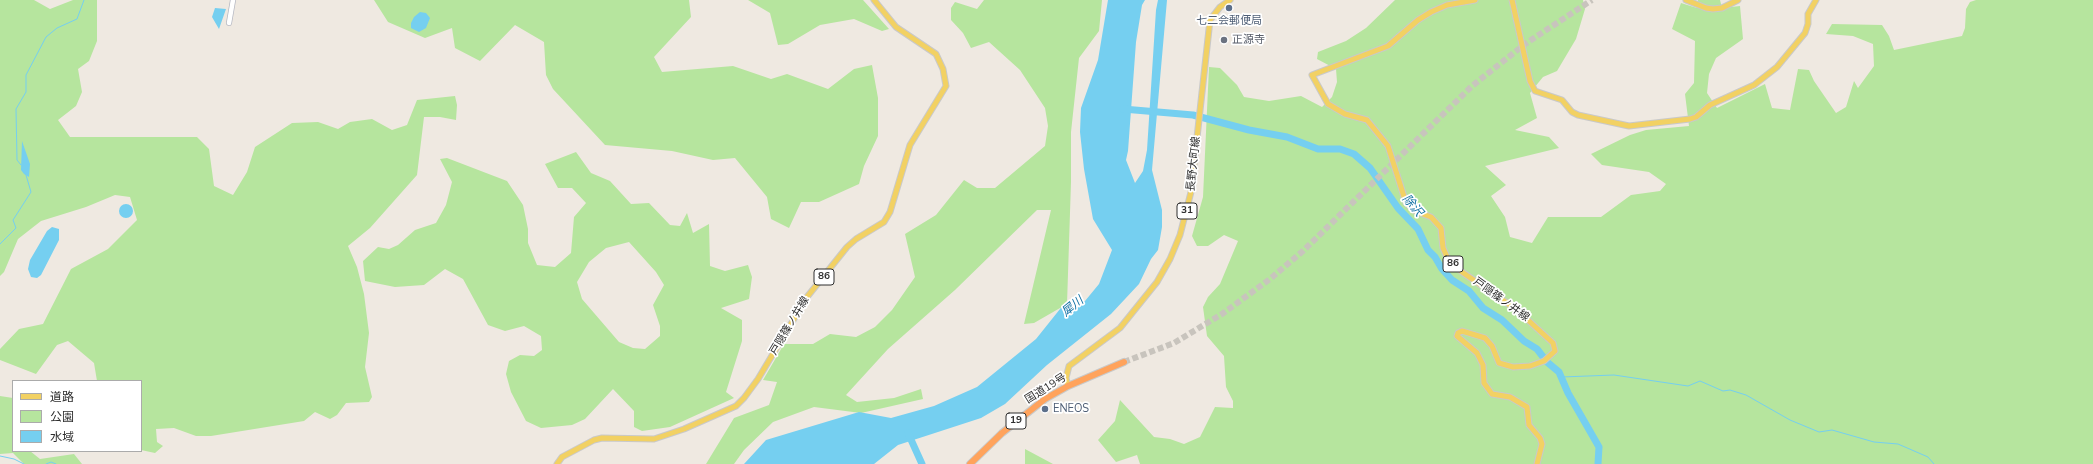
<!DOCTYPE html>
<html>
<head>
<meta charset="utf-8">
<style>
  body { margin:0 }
  #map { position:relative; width:2093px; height:464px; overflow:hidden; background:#efe9e1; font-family:"Nunito Sans","Noto Sans JP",sans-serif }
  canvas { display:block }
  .legend { position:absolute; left:12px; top:380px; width:130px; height:72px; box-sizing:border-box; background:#fff; border:1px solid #ababab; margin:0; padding:5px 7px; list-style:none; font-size:12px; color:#2e2e2e }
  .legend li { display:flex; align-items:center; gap:8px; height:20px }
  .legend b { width:20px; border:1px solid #ababab }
</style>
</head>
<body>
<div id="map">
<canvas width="2093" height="464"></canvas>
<ul class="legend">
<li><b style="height:5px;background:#f2d163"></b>道路</li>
<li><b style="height:11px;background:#b6e59e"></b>公園</li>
<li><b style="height:11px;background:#75cff0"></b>水域</li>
</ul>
</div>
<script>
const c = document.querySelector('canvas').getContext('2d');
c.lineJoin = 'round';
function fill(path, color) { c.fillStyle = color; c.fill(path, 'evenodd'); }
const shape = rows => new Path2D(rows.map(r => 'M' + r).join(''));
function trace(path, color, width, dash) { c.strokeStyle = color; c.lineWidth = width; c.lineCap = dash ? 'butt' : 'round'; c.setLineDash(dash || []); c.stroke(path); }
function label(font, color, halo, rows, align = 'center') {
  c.font = font + ' "Nunito Sans","Noto Sans JP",sans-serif'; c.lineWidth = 3.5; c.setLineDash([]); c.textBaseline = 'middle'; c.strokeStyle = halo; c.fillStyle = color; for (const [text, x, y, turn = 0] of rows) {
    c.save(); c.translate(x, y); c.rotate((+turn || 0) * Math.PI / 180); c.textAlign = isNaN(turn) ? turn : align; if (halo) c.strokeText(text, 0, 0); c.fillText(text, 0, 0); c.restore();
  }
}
const green = shape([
  [0,0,34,0,50,9,73,0,97,0,97,41,89,61,78,69,82,92,76,106,58,120,70,137,197,137,209,149,214,186,233,195,247,172,255,147,292,123,318,122,338,129,350,122,372,119,392,130,407,125,417,100,455,96,457,105,456,120,440,117,424,117,417,175,370,228,348,246,357,267,364,294,369,333,365,367,372,397,369,402,346,403,337,415,330,419,315,412,304,421,211,436,196,436,174,428,156,429,157,442,163,446,155,453,141,450,141,381,97,381,94,363,68,341,57,345,36,374,0,360,0,349,19,329,43,324,71,269,108,249,137,220,130,197,115,195,86,207,41,221,18,239,4,272,0,276],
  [374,0,689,0,691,17,654,57,662,72,733,66,771,79,787,74,828,89,854,69,872,65,878,98,878,136,864,166,859,184,819,202,801,202,789,228,771,219,767,197,735,158,713,160,672,151,605,145,553,89,546,75,544,42,515,25,480,61,455,48,452,28,425,38,388,22],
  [748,0,863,0,889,29,882,31,854,19,820,25,788,44,778,45,770,13],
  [984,0,1102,0,1099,31,1079,58,1071,132,1071,182,1067,304,1034,323,1024,324,1051,210,1037,210,955,290,888,349,846,395,857,402,894,398,921,389,923,399,861,413,814,407,773,422,744,450,734,464,706,464,734,418,769,405,777,382,763,380,784,344,813,344,830,334,856,337,875,327,892,310,915,277,905,234,936,215,964,180,977,188,995,188,1045,146,1048,126,1045,108,1020,70,989,42,971,48,963,33,951,20,951,8,955,2,977,9],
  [1395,0,1583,0,1585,9,1576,39,1557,71,1543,77,1530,93,1537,118,1515,130,1549,137,1559,148,1485,166,1506,185,1491,196,1505,217,1510,237,1532,243,1548,217,1601,217,1631,195,1660,191,1666,184,1649,172,1602,165,1591,154,1630,135,1646,130,1689,126,1685,94,1694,83,1695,41,1672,29,1681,3,1697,8,1698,0,1720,0,1722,8,1740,6,1743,39,1716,58,1709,74,1707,93,1717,108,1765,84,1772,108,1790,110,1798,69,1809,70,1814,81,1836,113,1846,107,1854,81,1858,88,1874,66,1873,44,1853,36,1826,34,1832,24,1882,25,1889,36,1894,50,1962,36,1965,28,1966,9,1970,2,1976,0,2093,0,2093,464,1140,464,1137,455,1116,462,1098,440,1115,421,1120,400,1154,437,1170,439,1184,444,1200,437,1215,407,1233,408,1233,401,1226,387,1224,356,1207,336,1203,307,1208,297,1220,284,1238,241,1224,235,1208,246,1197,246,1192,236,1203,197,1209,67,1220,68,1237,85,1244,97,1269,101,1301,96,1322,107,1332,97,1337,82,1336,69,1317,59,1318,52,1346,41,1366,28],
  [576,152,591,173,610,181,631,204,649,203,670,225,680,226,687,213,693,233,709,224,710,266,725,271,748,265,752,277,749,299,721,308,742,320,742,341,726,392,734,398,670,427,642,431,634,427,634,411,613,389,585,419,572,425,541,428,526,421,511,392,506,374,509,361,520,355,534,356,542,350,541,336,524,326,505,331,488,325,463,279,445,269,424,285,395,287,365,281,363,261,378,247,389,249,398,245,415,230,436,223,446,205,452,182,440,159,447,158,507,181,523,205,528,229,528,243,537,265,555,267,571,253,574,217,586,203,572,188,558,188,545,164],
  [629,242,656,272,664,285,653,305,660,326,660,336,645,349,633,348,619,342,582,299,577,282,589,262,606,248],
  [0,396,13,398,13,451,30,451,40,459,74,454,82,464,24,464,13,453,0,454],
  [1025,449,1053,464,1025,464]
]);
const water = shape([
  [1108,0,1145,0,1142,5,1136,42,1128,151,1126,160,1135,183,1143,171,1147,150,1156,10,1158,0,1167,0,1152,170,1162,210,1162,227,1158,250,1151,259,1139,284,1111,314,1047,365,1005,404,981,418,898,445,874,464,744,464,766,440,859,412,891,418,934,406,977,387,1036,339,1064,304,1085,301,1099,284,1112,250,1093,219,1084,169,1080,132,1081,108,1098,60],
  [215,8,226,9,219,29,212,17],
  [420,12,426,13,430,18,426,28,419,32,411,28,411,23,414,17],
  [22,141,30,164,29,177,24,174,21,170],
  '119 211a7 7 0 1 1 14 0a7 7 0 1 1-14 0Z',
  [52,227,59,229,59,240,41,275,37,278,31,277,28,269,30,260,47,231]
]);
const stream = shape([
  [21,165,17,160,16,109,26,92,26,75,46,37,57,28,77,19,84,0],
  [0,244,16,228,13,220,31,192,26,175],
  [1562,377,1614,375,1688,386,1700,381,1723,391,1730,390,1746,395,1790,420,1819,432,1832,430,1874,442,1898,444,1928,457,1934,464],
  [0,456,14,459,24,464],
  [46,464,51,462,56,464]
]);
const river = shape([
  [1123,109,1193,115,1249,130,1287,137,1318,149,1340,149,1354,154,1370,168,1398,208,1418,229,1428,250,1435,257,1442,269,1452,280,1469,291,1483,308,1502,320,1524,341,1537,349,1547,362,1559,372,1568,393,1599,447,1598,464],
  [908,433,922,464]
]);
const highwayTunnel = shape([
  [1124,362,1174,343,1222,314,1270,279,1303,251,1472,86,1525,44,1592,0]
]);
const secondary = shape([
  [229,23,233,0]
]);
const primary = shape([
  [1475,0,1447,5,1431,12,1418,20,1388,46,1312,75,1328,104,1345,114,1367,120,1388,146,1406,203,1415,211,1431,217,1441,228,1443,248,1448,259,1462,272,1517,310,1553,343,1555,351,1544,361,1530,366,1513,367,1499,363,1492,346,1485,338,1462,331,1458,333,1457,336,1477,353,1483,365,1484,383,1492,394,1510,397,1527,407,1529,425,1540,438,1542,444,1537,464],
  [1512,0,1530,81,1535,91,1562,100,1572,112,1578,115,1629,126,1690,119,1696,117,1710,105,1754,85,1777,67,1805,33,1808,24,1808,14,1816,0],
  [1686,0,1706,8,1713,9,1722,8,1738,0],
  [1068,386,1066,378,1069,366,1120,328,1157,282,1170,259,1180,235,1191,192,1210,20,1220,7,1230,0],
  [557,464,562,457,594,440,602,438,654,439,684,429,736,406,744,398,758,379,807,297,847,247,856,239,884,222,890,212,910,145,946,86,943,69,936,54,896,27,874,0]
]);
const highway = shape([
  [970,464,1002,433,1045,399,1068,386,1124,362]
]);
const markers = [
  [1229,8,4,"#5c6f8a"],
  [1224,40,4,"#6b7280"],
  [1045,409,4,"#5c6f8a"]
];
const shields = [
  [1187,211,20],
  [1453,264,20],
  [824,277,20],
  [1016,421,20]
];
const shieldNames = [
  ["31",1187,211],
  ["86",1453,264],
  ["86",824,277],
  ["19",1016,421]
];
const serviceNames = [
  ["七二会郵便局",1229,21],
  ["ENEOS",1053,409,"left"]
];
const worshipNames = [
  ["正源寺",1232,40]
];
const streetNames = [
  ["長野大町線",1194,164,-84],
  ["戸隠篠ノ井線",1501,300,36],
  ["戸隠篠ノ井線",790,326,-59],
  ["国道19号",1046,389,-32]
];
const waterNames = [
  ["除沢",1412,206,49],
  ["犀川",1073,307,-39]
];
fill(green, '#b6e59e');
fill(water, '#75cff0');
trace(stream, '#75cff0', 1);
trace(river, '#75cff0', 7);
trace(highwayTunnel, '#c8c4bd', 6, [6, 3]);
trace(secondary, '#b4b7c1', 6);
trace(primary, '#c9c9c9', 7);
trace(highway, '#c9c9c9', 8);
trace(secondary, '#fff', 4.5);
trace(primary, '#f2d163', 5);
trace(highway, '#ffa35c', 6);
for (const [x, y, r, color] of markers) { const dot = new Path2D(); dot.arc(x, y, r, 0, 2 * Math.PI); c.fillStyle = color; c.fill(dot); trace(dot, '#fff', 1.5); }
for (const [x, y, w] of shields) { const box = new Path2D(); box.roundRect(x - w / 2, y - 8, w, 16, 3); c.fillStyle = '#fff'; c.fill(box); trace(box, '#2e2e2e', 1); }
label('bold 10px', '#2e2e2e', null, shieldNames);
label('11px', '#4e5e75', '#fff', serviceNames);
label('11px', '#5b616d', '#fff', worshipNames, 'left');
label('11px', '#2e2e2e', '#fff', streetNames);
label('italic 12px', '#0d6fa3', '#fff', waterNames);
</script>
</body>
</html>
